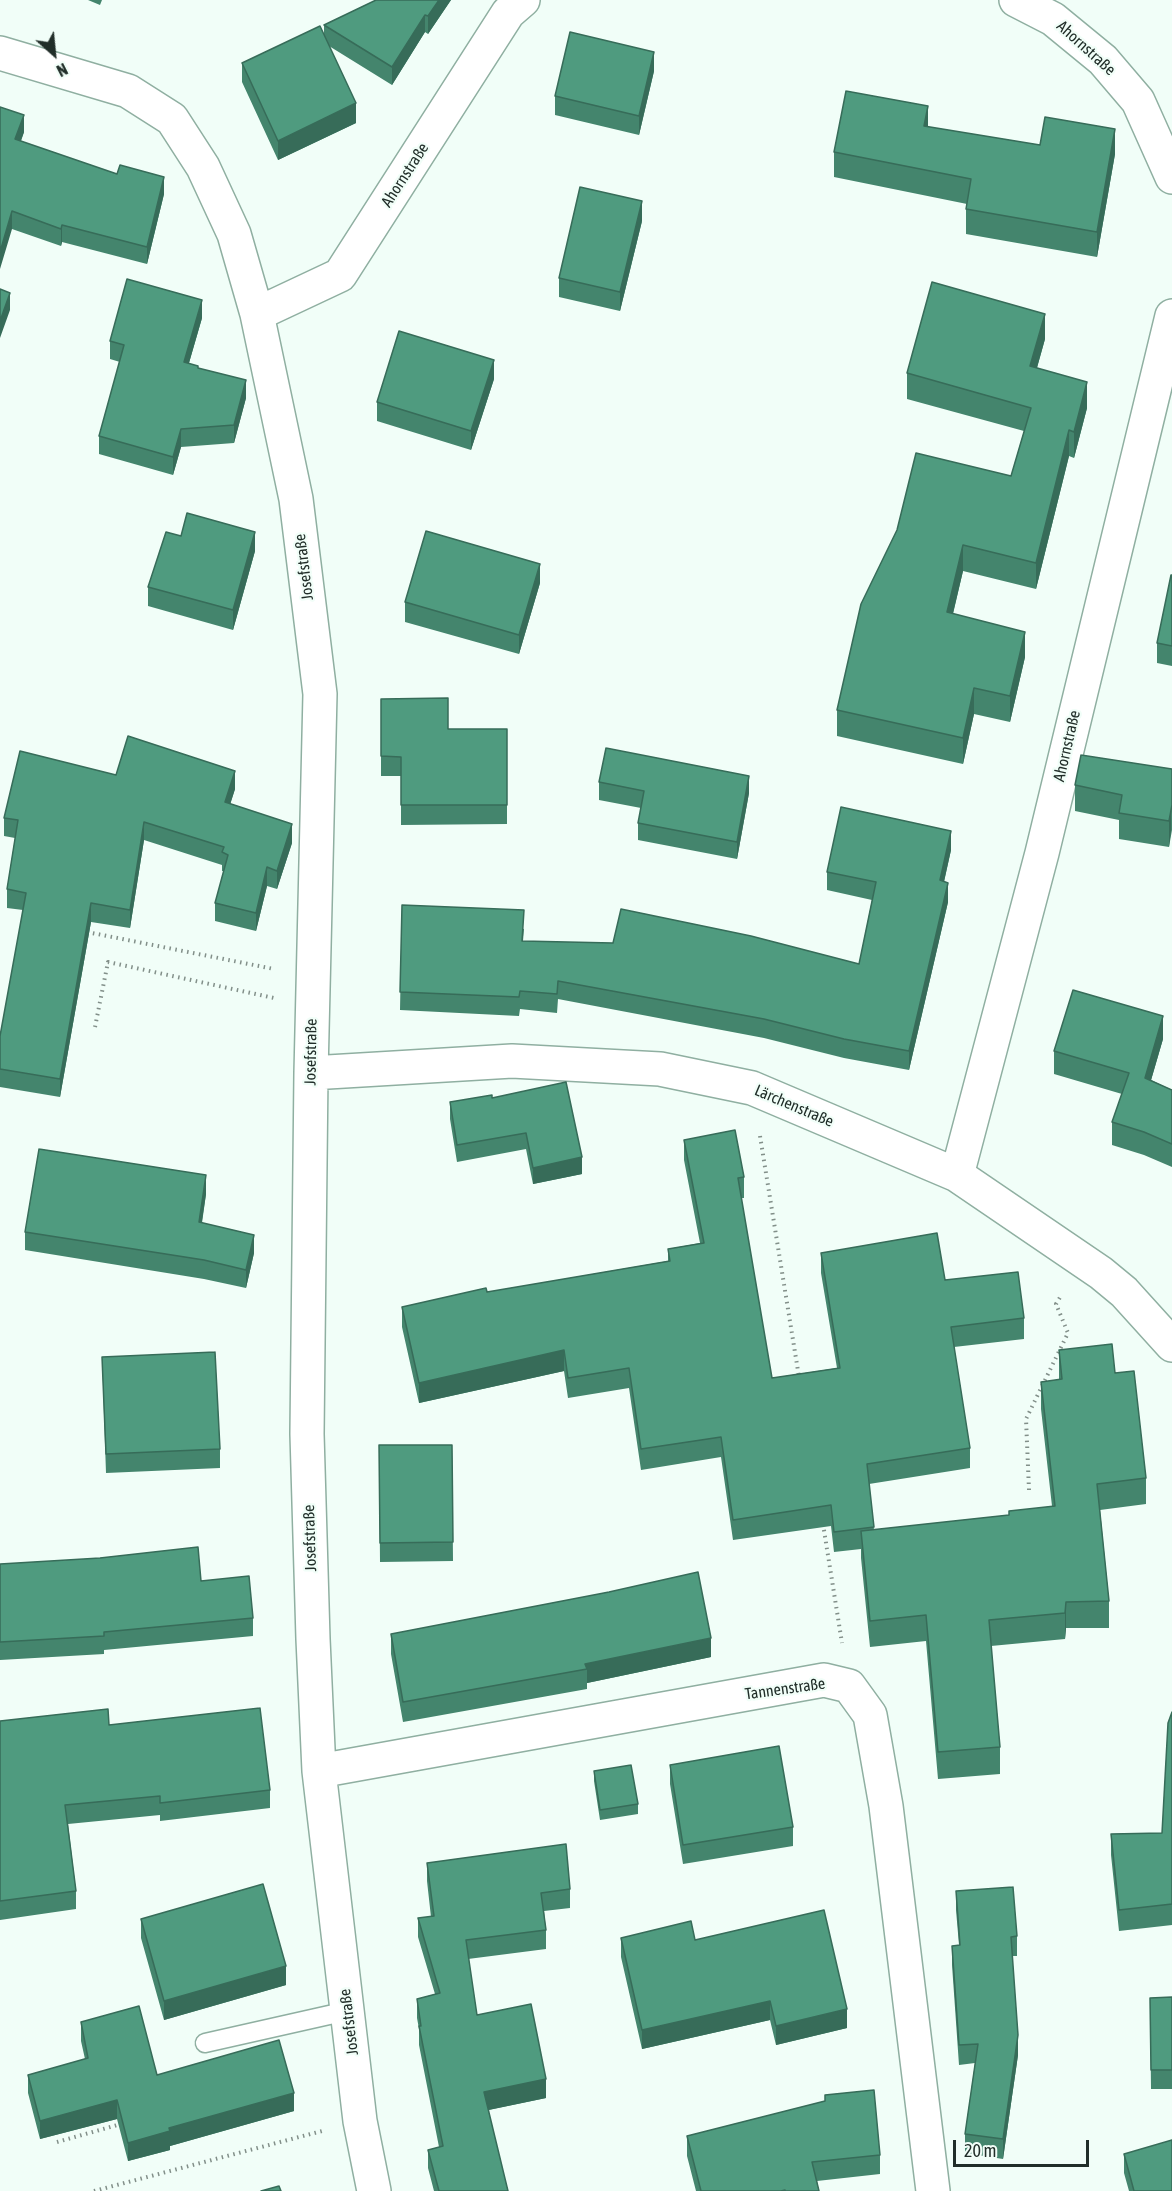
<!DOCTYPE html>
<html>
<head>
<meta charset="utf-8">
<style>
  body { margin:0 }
  #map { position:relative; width:1172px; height:2191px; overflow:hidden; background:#f1fef8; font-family:"Asap Condensed",sans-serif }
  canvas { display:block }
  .north { position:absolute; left:24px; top:24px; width:60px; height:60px; -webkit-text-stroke:4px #f1fef8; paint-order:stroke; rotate:153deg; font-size:16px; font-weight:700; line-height:24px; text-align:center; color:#212e29 }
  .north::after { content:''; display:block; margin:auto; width:21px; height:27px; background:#212e29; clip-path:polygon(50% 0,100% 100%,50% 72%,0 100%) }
  .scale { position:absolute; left:953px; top:2140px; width:136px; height:27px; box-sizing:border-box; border:3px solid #212e29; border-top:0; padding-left:8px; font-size:18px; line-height:21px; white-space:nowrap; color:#212e29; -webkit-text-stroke:4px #f1fef8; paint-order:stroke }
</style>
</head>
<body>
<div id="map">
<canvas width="1172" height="2191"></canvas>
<div class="north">N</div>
<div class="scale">20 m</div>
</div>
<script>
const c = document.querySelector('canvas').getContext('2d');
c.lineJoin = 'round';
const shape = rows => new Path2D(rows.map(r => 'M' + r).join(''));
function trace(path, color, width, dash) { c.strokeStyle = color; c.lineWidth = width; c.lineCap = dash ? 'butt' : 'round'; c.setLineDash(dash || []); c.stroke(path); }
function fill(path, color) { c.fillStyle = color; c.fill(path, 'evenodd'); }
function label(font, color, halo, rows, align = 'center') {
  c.font = font + ' "Asap Condensed",sans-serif'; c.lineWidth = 4.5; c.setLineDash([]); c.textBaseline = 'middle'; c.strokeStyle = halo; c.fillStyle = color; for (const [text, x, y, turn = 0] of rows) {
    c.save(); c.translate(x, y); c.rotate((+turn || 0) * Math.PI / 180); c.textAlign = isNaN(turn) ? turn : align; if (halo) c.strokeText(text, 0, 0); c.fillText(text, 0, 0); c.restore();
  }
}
const path = shape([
  [87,932,274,969],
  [95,1027,108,962,274,998],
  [760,1136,799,1377],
  [1029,1490,1026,1419,1068,1333,1056,1304,1062,1294],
  [823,1524,842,1643],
  [57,2142,121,2124],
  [94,2191,322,2131]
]);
const service = shape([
  [205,2043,347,2011]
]);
const minor = shape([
  [1016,0,1053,19,1103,60,1138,101,1172,177],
  [0,53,128,91,172,119,203,167,234,234,257,314,296,499,320,694,311,1073,307,1434,313,1639,319,1771,360,2121,374,2191],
  [257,314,340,275,508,13,523,0],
  [311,1073,512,1061,660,1069,752,1088,957,1175,1101,1273,1124,1292,1172,1345],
  [957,1175,1042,853,1172,316],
  [319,1771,824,1680,849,1686,870,1715,886,1806,933,2191]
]);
const wall = shape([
  [88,0,102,0,100,5],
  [376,0,451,0,428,34,425,32,392,85,329,46,356,123,278,160,242,82,242,63,324,35,324,25],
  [654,71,639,135,555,115,555,96],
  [0,107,24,132,21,141,164,194,147,264,62,242,61,246,12,229],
  [928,127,1040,145,1115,154,1097,257,966,234,966,209,967,204,834,177,834,152],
  [642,221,620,311,559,297,559,278],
  [202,318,189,363,246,398,234,443,181,447,173,475,99,454,99,436,120,362,110,359,110,341],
  [1045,339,1037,368,1087,408,1074,458,1069,456,1036,589,963,571,953,614,1025,657,1010,722,974,714,963,764,837,736,837,710,1011,476,1024,431,907,399,907,373],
  [494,379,471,450,377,421,377,402],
  [181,536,255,551,233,630,148,606,148,587],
  [1172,575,1172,666,1157,663,1157,643],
  [540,583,519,654,405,622,405,602],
  [381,699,448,729,507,729,507,824,401,825,401,776,381,776],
  [1172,769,1172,830,1169,847,1119,839,1119,820,1075,811,1075,785],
  [116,775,235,789,230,804,292,843,277,889,267,886,256,931,215,921,215,903,224,871,222,871,222,865,144,840,130,928,91,922,60,1097,0,1087,0,1036,23,910,7,908,7,889,15,838,4,836,4,818],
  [599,782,749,793,737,859,638,840,638,823,641,808,599,800],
  [951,850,944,882,948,902,909,1070,844,1058,764,1038,558,999,557,1013,520,1009,519,1016,400,1010,402,905,524,929,523,941,859,964,872,900,827,890,827,872],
  [1163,1039,1151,1080,1172,1090,1172,1167,1144,1155,1112,1145,1112,1122,1122,1094,1054,1074,1054,1051],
  [492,1098,582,1174,533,1184,526,1149,457,1162,450,1119,450,1102],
  [684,1140,744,1177,744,1198,741,1198,772,1378,837,1368,821,1273,821,1253,945,1280,1024,1318,1024,1339,954,1347,970,1448,970,1468,869,1484,874,1530,1009,1515,1052,1506,1041,1409,1041,1382,1059,1380,1059,1350,1115,1373,1146,1478,1146,1504,1100,1510,1109,1601,1109,1628,1066,1628,1065,1639,991,1646,1000,1747,1000,1774,938,1779,926,1641,870,1647,861,1558,861,1549,834,1552,831,1526,733,1540,721,1457,641,1470,629,1388,568,1398,564,1371,419,1403,402,1327,402,1307,668,1261,668,1249,700,1243,684,1160],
  [206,1194,202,1223,254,1253,246,1288,204,1279,25,1250,25,1232],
  [102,1357,220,1449,220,1468,106,1473],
  [379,1445,452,1445,453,1561,380,1562],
  [0,1564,201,1581,253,1618,253,1636,104,1650,104,1654,0,1660],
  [391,1634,711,1657,587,1683,587,1689,403,1722,391,1654],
  [1172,1712,1172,1925,1119,1931,1111,1855,1111,1834,1162,1833],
  [0,1721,109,1725,270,1790,270,1808,160,1821,160,1815,68,1824,76,1891,76,1909,0,1920],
  [670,1765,793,1827,793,1846,683,1864,670,1784],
  [594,1771,638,1804,638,1814,600,1820,594,1781],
  [427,1863,570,1889,570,1908,544,1911,546,1930,546,1949,468,1959,477,2015,546,2098,488,2110,508,2191,434,2191,428,2168,428,2150,439,2147,419,2045,419,2029,417,2018,417,1999,435,1994,418,1937,418,1918,431,1917,427,1881],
  [956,1891,1017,1936,1017,1956,1012,1956,1018,2055,1003,2159,965,2153,965,2134,975,2063,959,2065,952,1965,952,1946,959,1945,956,1910],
  [141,1919,286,1985,164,2020,141,1938],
  [621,1938,695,1940,847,2028,776,2045,770,2020,642,2049,621,1957],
  [1172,1997,1172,2089,1151,2089,1150,1998],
  [81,2022,157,2075,294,2111,170,2146,170,2150,128,2161,117,2119,40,2139,28,2093,28,2075,85,2059,81,2041],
  [825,2095,880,2155,880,2174,817,2181,819,2191,696,2191,687,2156,687,2136,825,2101],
  [1124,2154,1172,2191,1129,2191,1124,2173]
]);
const shadedWall = shape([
  [439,0,451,0,428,34,428,16],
  [425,15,425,32,392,85,392,67],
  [654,52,654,71,639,135,639,116],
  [356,103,356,123,278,160,278,141],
  [928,106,928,131,924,126],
  [24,115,24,132,15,156,15,139],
  [1115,129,1115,154,1097,257,1097,232],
  [164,177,164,194,147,264,147,247],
  [642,201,642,221,620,311,620,292],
  [12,211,12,229,0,269,0,252],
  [62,225,62,242,61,246,61,229],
  [10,293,10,310,0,338,0,321],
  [202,300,202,318,184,380,184,362],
  [1045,314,1045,339,1030,392,1030,366],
  [494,360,494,379,471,450,471,431],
  [246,380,246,398,234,443,234,425],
  [1087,382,1087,408,1074,458,1074,432],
  [181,429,181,447,173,475,173,457],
  [1069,430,1069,456,1036,589,1036,563],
  [255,532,255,551,233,630,233,610],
  [963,545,963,571,947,638,947,612],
  [540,564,540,583,519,654,519,635],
  [1025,632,1025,657,1010,722,1010,696],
  [974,688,974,714,963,764,963,738],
  [235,771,235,789,225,821,225,802],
  [749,776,749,793,737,859,737,842],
  [1171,804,1171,830,1169,847,1169,821],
  [144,822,144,840,130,928,130,910],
  [292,824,292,843,277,889,277,871],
  [951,831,951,850,940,899,940,880],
  [267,867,267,886,256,931,256,913],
  [948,883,948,902,909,1070,909,1051],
  [91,903,91,922,60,1097,60,1079],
  [1163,1016,1163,1039,1145,1101,1145,1078],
  [582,1157,582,1174,533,1184,533,1168],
  [206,1175,206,1194,199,1240,199,1222],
  [254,1235,254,1253,246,1288,246,1270],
  [564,1350,564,1371,419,1403,419,1383],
  [1066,1602,1066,1628,1065,1639,1065,1613],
  [711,1638,711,1657,587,1683,587,1669,585,1664],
  [286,1966,286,1985,164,2020,164,2001],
  [770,2001,770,2020,642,2049,642,2030],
  [847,2009,847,2028,776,2045,776,2026],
  [1018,2035,1018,2055,1003,2159,1003,2139],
  [546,2079,546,2098,484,2111,484,2092],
  [294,2093,294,2111,170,2146,170,2150,128,2161,128,2143,169,2128],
  [117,2100,117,2119,40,2139,40,2121]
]);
const building = shape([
  [376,0,439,0,428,16,425,15,392,67,324,25,376,0],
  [320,26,356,103,278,141,242,63,320,26],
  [570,32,654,52,639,116,555,96,570,32],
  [846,91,928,106,924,126,1040,145,1045,117,1115,129,1097,232,966,209,971,179,834,152,846,91],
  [0,107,24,115,15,139,117,174,120,165,164,177,147,247,62,225,61,229,12,211,0,252,0,107],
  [580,187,642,201,620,292,559,278,580,187],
  [127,279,202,300,184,362,198,366,198,368,246,380,234,425,181,429,173,457,99,436,124,345,110,341,127,279],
  [932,282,1045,314,1030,366,1087,382,1074,432,1069,430,1036,563,963,545,947,612,1025,632,1010,696,974,688,963,738,837,710,861,604,897,530,916,453,1011,476,1031,408,907,373,932,282],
  [0,289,10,293,0,321,0,289],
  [399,331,494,360,471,431,377,402,399,331],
  [187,513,255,532,233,610,148,587,166,532,181,536,187,513],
  [426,531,540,564,519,635,405,602,426,531],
  [1171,575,1172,575,1172,646,1157,643,1171,575],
  [448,698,448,729,507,729,507,805,401,805,401,757,381,756,381,699,448,698],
  [128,736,235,771,225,802,292,824,277,871,267,867,256,913,215,903,228,855,222,852,224,847,144,822,130,910,91,903,60,1079,0,1069,0,1036,26,893,7,889,18,820,4,818,20,751,116,775,128,736],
  [606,748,749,776,737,842,638,823,644,791,599,782,606,748],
  [1081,755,1172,769,1172,805,1169,821,1119,813,1122,795,1075,785,1081,755],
  [841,807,951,831,940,880,948,883,909,1051,844,1039,764,1019,558,981,557,994,520,991,519,997,400,992,402,905,524,910,522,941,613,943,621,909,751,936,859,964,876,882,827,872,841,807],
  [1073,990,1163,1016,1145,1078,1172,1090,1172,1144,1144,1132,1112,1122,1129,1073,1054,1051,1073,990],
  [566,1082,582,1157,533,1168,526,1133,457,1145,450,1102,492,1095,492,1098,566,1082],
  [735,1130,744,1177,738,1178,772,1378,840,1368,821,1253,937,1233,945,1280,1018,1272,1024,1318,951,1327,970,1448,867,1464,874,1527,834,1532,831,1505,733,1520,721,1437,641,1449,629,1368,568,1378,564,1350,419,1383,402,1307,486,1288,487,1292,670,1261,668,1249,704,1243,684,1140,735,1130],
  [39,1149,206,1175,199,1222,254,1235,246,1270,204,1260,25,1232,39,1149],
  [1112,1344,1115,1373,1134,1371,1146,1478,1097,1484,1109,1601,1066,1602,1065,1613,989,1620,1000,1747,938,1752,926,1615,870,1621,861,1531,1009,1515,1009,1511,1055,1506,1041,1382,1062,1379,1059,1350,1112,1344],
  [215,1352,220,1449,106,1454,102,1357,215,1352],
  [379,1445,452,1445,453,1542,380,1543,379,1445],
  [198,1547,201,1581,249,1576,253,1618,104,1632,104,1636,0,1642,0,1564,100,1558,198,1547],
  [698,1572,711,1638,585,1664,587,1669,403,1702,391,1634,609,1592,698,1572],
  [260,1708,270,1790,160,1803,160,1796,65,1805,76,1891,0,1901,0,1721,108,1709,109,1725,260,1708],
  [1172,1712,1172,1904,1119,1910,1111,1834,1162,1833,1168,1723,1172,1712],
  [779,1746,793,1827,683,1845,670,1765,779,1746],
  [631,1765,638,1804,600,1810,594,1771,631,1765],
  [566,1844,570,1889,541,1893,546,1930,466,1940,477,2015,531,2004,546,2079,484,2092,508,2191,439,2191,428,2150,443,2146,419,2026,421,2026,417,1999,440,1993,418,1918,434,1916,427,1863,566,1844],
  [263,1884,286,1966,164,2001,141,1919,263,1884],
  [1013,1887,1017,1936,1011,1937,1018,2035,1003,2139,965,2134,978,2044,959,2045,952,1946,960,1945,956,1891,1013,1887],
  [824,1910,847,2009,776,2026,770,2001,642,2030,621,1938,691,1921,695,1940,824,1910],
  [1172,1997,1172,2070,1151,2070,1150,1998,1172,1997],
  [139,2006,157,2075,279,2040,294,2093,169,2128,170,2131,128,2143,117,2100,40,2121,28,2075,88,2058,81,2022,139,2006],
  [874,2090,880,2155,812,2162,819,2191,785,2191,785,2190,781,2191,701,2191,687,2136,825,2101,825,2095,874,2090],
  [1172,2140,1172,2191,1134,2191,1124,2154,1172,2140],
  [279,2186,281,2191,261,2191,279,2186]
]);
const streetNames = [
  ["Ahornstraße",1086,48,42],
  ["Ahornstraße",405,175,-57],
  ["Josefstraße",304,567,-97],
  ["Ahornstraße",1067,746,-77],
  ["Josefstraße",311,1052,-89],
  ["Lärchenstraße",794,1106,23],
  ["Josefstraße",310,1538,-92],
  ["Tannenstraße",785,1689,-8],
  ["Josefstraße",349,2022,-97]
];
trace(service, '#8fafa1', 21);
trace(minor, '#8fafa1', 36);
trace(path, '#828f89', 4, [1.5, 4.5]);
trace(service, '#fff', 18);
trace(minor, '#fff', 33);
fill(wall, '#44856d');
fill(shadedWall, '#376c59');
fill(building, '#4f9b7f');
trace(building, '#376c59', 1.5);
label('16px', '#212e29', '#f1fef8', streetNames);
</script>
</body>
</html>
